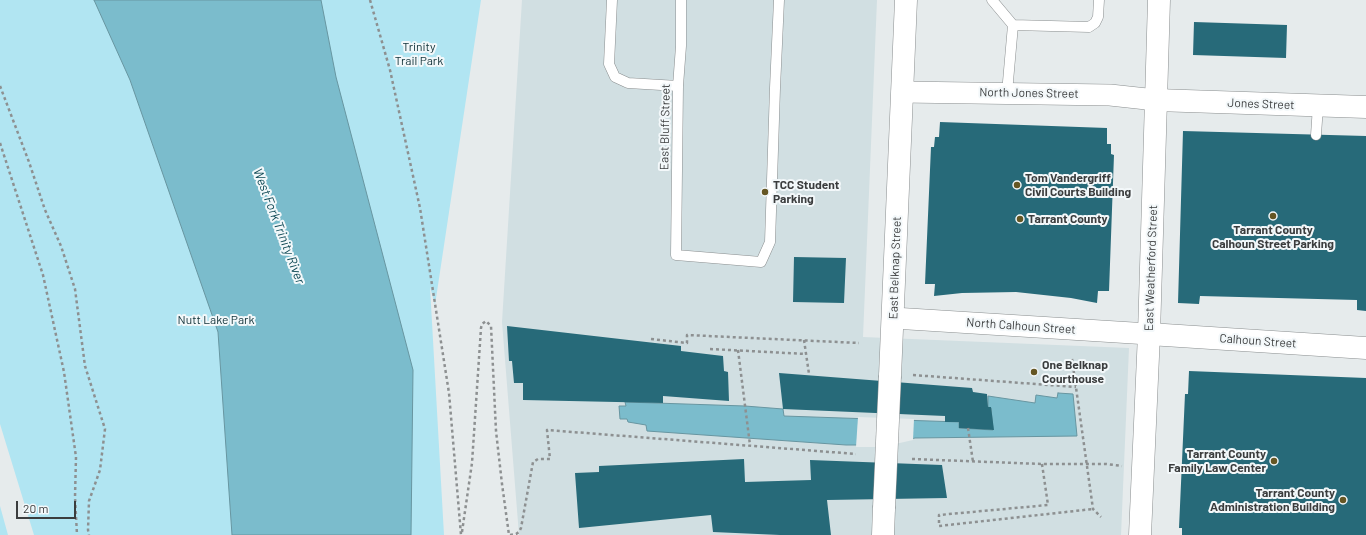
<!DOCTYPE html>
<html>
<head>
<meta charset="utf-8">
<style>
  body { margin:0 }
  #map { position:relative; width:1366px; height:535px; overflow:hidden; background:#e6ebec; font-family:Barlow,sans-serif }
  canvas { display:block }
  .scale { position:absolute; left:16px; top:501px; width:60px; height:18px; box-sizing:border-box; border:2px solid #3b3d3e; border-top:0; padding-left:5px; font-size:12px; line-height:14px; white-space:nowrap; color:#3b3d3e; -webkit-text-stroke:3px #f3f8fa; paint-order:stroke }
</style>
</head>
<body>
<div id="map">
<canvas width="1366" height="535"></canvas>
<div class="scale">20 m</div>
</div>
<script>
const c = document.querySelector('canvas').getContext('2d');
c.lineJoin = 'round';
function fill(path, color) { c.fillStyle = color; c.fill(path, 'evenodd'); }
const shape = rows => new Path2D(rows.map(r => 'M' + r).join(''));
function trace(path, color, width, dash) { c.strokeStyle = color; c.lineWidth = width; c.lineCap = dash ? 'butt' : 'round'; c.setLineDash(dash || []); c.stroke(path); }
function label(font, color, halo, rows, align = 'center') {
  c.font = font + ' Barlow,sans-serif'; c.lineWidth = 4; c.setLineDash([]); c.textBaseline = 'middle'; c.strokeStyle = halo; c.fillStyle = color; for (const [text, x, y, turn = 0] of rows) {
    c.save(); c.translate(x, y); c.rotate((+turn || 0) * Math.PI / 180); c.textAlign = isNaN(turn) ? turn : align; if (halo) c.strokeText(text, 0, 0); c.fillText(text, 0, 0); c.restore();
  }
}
const built = shape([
  [522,0,877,0,863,337,1129,348,1121,535,519,535,502,322]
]);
const green = shape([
  [0,0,481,0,435,305,430,287,444,535,34,535,0,424],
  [0,506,8,535,0,535]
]);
const water = shape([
  [94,0,321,0,336,77,413,370,411,535,232,535,218,332,130,80,94,0],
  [1058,393,1073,394,1077,436,915,438,882,445,846,445,647,431,646,425,628,422,627,419,620,419,619,406,626,406,625,402,745,406,783,409,784,416,959,422,959,428,993,430,991,408,988,407,988,396,1035,403,1036,395,1057,398,1058,393]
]);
const pier = shape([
  [858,417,914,419,913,440,882,447,856,447]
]);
const building = shape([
  [1194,22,1287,25,1286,58,1193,55],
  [940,122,1107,128,1107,144,1111,144,1111,154,1114,155,1109,291,1098,291,1097,303,1071,298,1016,292,962,293,934,296,935,284,925,284,931,147,934,147,935,137,939,137],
  [1183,131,1366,136,1366,311,1357,310,1357,300,1200,296,1199,304,1178,303],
  [794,257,846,258,844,303,793,302],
  [507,326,681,346,681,351,723,356,724,371,728,372,729,401,663,396,663,403,523,400,523,383,514,383,512,361,509,361],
  [1189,371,1366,378,1366,535,1182,535,1182,528,1179,528,1185,394,1188,394],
  [779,373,972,388,973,392,987,394,988,407,991,407,994,430,959,428,959,422,945,422,945,416,783,409],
  [744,459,745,482,811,480,810,460,942,465,947,498,827,500,831,535,780,535,713,532,711,515,579,528,575,473,599,472,599,466]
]);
const path = shape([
  [370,0,390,70,420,208,449,393,461,535],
  [0,86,29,162,45,210,61,246,75,289,85,366,105,429,100,470,89,501,88,530,89,535],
  [0,143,43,275,64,372,76,457,75,497,77,535],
  [651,339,687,343,687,335,859,343],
  [804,340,809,374],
  [710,349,806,354],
  [738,350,750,445],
  [1072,359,1093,509,1101,517],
  [913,375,1076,387],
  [968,428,973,462],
  [912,459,1042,464,1106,464,1122,466],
  [1042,464,1048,505,939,515,939,526,1093,509],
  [462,532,472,463,481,328,482,324,486,321,491,326,496,431,502,484,509,535],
  [510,535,516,534,519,532,521,528,533,462,538,459,550,459,547,430,856,454]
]);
const service = shape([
  [612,0,609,64,615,77,628,83,678,86],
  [681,0,681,46,678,86,676,255,761,262,770,242,775,88,779,0],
  [992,0,1013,25,1007,93],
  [1013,25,1089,27,1095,23,1098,17,1099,0],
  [1316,135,1318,106]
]);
const minor = shape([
  [902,92,1110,95,1156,100],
  [893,318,1149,334]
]);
const tertiary = shape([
  [1156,100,1366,107],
  [1149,334,1366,348]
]);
const secondary = shape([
  [890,376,906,0],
  [883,535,884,508],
  [1140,535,1149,334,1159,0]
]);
const secondaryBridge = shape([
  [884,508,890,376]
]);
const markers = [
  [1017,185,4,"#655623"],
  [765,192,4,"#655623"],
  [1273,216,4,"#655623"],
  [1020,219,4,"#655623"],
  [1034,372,4,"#655623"],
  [1274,461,4,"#655623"],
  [1343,500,4,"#655623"]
];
const parkNames = [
  ["Trinity",419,47],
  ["Trail Park",419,61],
  ["Nutt Lake Park",216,320]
];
const streetNames = [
  ["North Jones Street",1029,93,1],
  ["Jones Street",1261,104,2],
  ["East Bluff Street",665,127,-89],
  ["East Belknap Street",895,268,-88],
  ["East Weatherford Street",1151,268,-88],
  ["North Calhoun Street",1021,326,4],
  ["Calhoun Street",1258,341,4]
];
const poiNames = [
  ["Tom Vandergriff",1025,178],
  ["Civil Courts Building",1025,192],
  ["TCC Student",773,185],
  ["Parking",773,199],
  ["Tarrant County",1028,219],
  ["Tarrant County",1273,230,"center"],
  ["Calhoun Street Parking",1273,244,"center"],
  ["One Belknap",1042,365],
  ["Courthouse",1042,379],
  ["Tarrant County",1266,454,"right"],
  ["Family Law Center",1266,468,"right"],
  ["Tarrant County",1335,493,"right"],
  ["Administration Building",1335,507,"right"]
];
const waterNames = [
  ["West Fork Trinity River",279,226,69]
];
fill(built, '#d1dfe2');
fill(green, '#b1e5f2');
fill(water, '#7bbccc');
trace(water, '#6896a1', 1);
fill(pier, '#e6ebec');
fill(building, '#276a79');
trace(service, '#8a8e8f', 11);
trace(minor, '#8a8e8f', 22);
trace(tertiary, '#8a8e8f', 23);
trace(secondary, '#8a8e8f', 23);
trace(path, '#8d9091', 2.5, [3, 3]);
trace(service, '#fff', 10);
trace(minor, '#fff', 21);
trace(tertiary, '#fff', 22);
trace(secondary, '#fff', 22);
trace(secondaryBridge, '#8a8e8f', 23, []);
trace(secondaryBridge, '#fff', 22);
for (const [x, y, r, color] of markers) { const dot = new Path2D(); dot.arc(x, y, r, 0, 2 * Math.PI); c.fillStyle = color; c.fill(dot); trace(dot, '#f3f8fa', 1.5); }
label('12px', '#0d2f36', '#f3f8fa', parkNames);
label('12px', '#3b3d3e', '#f3f8fa', streetNames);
label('bold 12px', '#3b3d3e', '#f3f8fa', poiNames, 'left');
label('italic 13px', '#0f4955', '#f3f8fa', waterNames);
</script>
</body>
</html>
